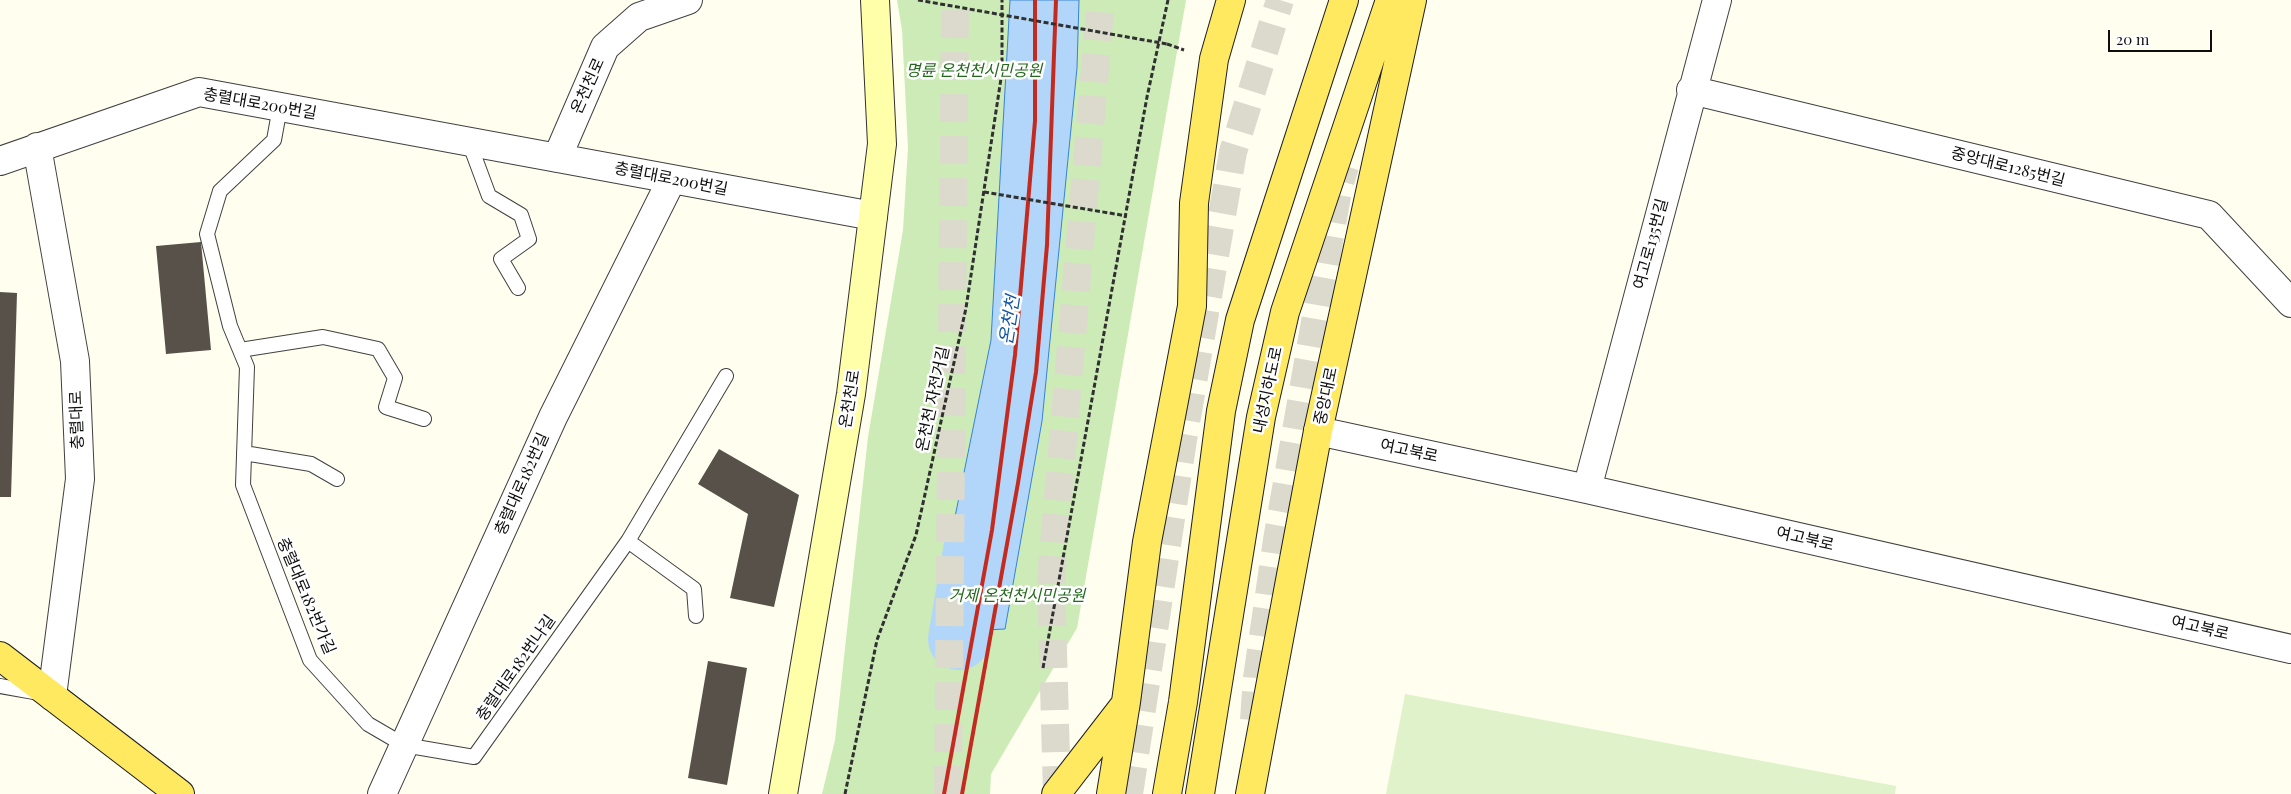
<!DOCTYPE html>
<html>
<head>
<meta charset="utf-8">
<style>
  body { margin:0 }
  #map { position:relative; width:2291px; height:794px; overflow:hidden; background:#fffeef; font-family:"Playfair Display",serif }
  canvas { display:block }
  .scale { position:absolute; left:2108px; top:30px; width:104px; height:22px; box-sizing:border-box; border:2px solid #0e0e0e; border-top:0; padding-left:6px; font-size:15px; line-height:18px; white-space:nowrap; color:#0e0e0e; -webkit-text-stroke:4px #fff; paint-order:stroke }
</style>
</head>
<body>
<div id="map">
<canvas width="2291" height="794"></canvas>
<div class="scale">20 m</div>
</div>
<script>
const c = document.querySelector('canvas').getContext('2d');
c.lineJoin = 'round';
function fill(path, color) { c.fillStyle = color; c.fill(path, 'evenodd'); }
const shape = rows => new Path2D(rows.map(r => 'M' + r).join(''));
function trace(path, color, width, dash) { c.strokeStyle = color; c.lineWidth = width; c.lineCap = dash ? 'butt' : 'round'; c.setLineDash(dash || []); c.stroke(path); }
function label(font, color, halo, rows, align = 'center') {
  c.font = font + ' "Playfair Display","Noto Sans KR",serif'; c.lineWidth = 5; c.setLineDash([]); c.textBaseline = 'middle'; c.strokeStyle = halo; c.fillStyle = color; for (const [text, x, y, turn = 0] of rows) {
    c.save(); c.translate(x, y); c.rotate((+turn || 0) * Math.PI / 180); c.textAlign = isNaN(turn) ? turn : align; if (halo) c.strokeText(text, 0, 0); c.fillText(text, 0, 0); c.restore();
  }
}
const green = shape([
  [897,0,1186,0,1077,628,991,774,990,794,822,794,835,740,868,437,903,230,908,148,902,30]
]);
const pitch = shape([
  [1405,694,1896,786,1895,794,1386,794]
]);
const water = shape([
  [1010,0,1079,0,1077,68,1042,421,1005,629,962,631,936,623,946,561,991,340,1010,0]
]);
const river = shape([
  [959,639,975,545]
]);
const building = shape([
  [201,242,211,350,166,354,156,246],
  [0,292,17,293,11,497,0,497],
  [719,449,799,495,774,607,730,598,748,514,698,484],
  [708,661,747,668,727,785,688,778]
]);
const highwayTunnel = shape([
  [1254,720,1257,678,1277,540,1338,190,1345,166],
  [948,794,955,0],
  [1057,794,1051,578,1101,0],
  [1129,794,1183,440,1233,152,1280,0]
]);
const path = shape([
  [1167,44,1184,50],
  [1043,668,1147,97,1168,0],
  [845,794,877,640,916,535,966,308,1002,72,1002,0]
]);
const lane = shape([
  [280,107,274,140,220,191,207,234,230,326,247,367,243,485,310,660,368,724,404,745,474,757,628,541,726,376],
  [469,142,489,196,521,215,529,239,501,259,518,288],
  [240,350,323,337,378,349,395,378,386,407,424,419],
  [244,453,311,464,337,479],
  [628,541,694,589,696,616],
  [0,686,39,693]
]);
const street = shape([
  [1691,90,2209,215,2291,303],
  [37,147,75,361,80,479,52,696],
  [557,158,605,47,639,17,688,0],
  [0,161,199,92,873,216],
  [1318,431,1587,489,2291,649],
  [1587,489,1717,0],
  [382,794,553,417,672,179]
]);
const secondary = shape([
  [783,794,851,394,882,144,875,0]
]);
const primary = shape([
  [0,656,180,794],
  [1056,794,1124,706],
  [1111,794,1126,702,1147,542,1192,306,1194,203,1214,59,1231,0],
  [1167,794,1183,702,1221,411,1240,320,1344,0],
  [1200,794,1261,417,1285,312,1390,0],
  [1250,794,1318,431,1412,0]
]);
const rail = shape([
  [944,794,992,530,1015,355,1035,121,1035,0],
  [962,794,1018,483,1036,372,1047,245,1056,0]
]);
const pathBridge = shape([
  [918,0,1167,44],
  [984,192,1127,216]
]);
const parkNames = [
  ["명륜 온천천시민공원",974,71],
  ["거제 온천천시민공원",1017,596]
];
const streetNames = [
  ["온천천로",588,86,-66],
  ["충렬대로200번길",260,104,10],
  ["중앙대로1285번길",2008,167,14],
  ["충렬대로200번길",671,179,11],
  ["여고로135번길",1651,244,-75],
  ["내성지하도로",1268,390,-78],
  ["중앙대로",1326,396,-78],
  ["온천천로",850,399,-81],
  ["온천천 자전거길",933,399,-78],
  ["충렬대로",77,420,-92],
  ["여고북로",1409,451,12],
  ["충렬대로182번길",522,484,-66],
  ["여고북로",1805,539,13],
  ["충렬대로182번가길",306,596,67],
  ["여고북로",2200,628,13],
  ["충렬대로182번나길",516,668,-55]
];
const waterNames = [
  ["온천천",1010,320,-81]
];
fill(green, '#ccebb7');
fill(pitch, '#dff2c9');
fill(water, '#b2d6f9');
trace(water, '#3683d3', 1);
trace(river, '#b2d6f9', 62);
fill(building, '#57514a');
trace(highwayTunnel, '#dbdacd', 28, [28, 14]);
trace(lane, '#414141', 16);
trace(street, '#414141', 30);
trace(secondary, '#303030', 30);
trace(primary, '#1f1f1f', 30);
trace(path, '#303030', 3, [5, 2.5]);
trace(lane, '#fff', 14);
trace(street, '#fff', 28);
trace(secondary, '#ffa', 28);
trace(primary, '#fee961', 28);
trace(rail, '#c42b20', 4);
trace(pathBridge, '#303030', 3, [5, 2.5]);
label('italic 16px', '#23691b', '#fff', parkNames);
label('16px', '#0e0e0e', '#fff', streetNames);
label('italic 18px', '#1255a6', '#fff', waterNames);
</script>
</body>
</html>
